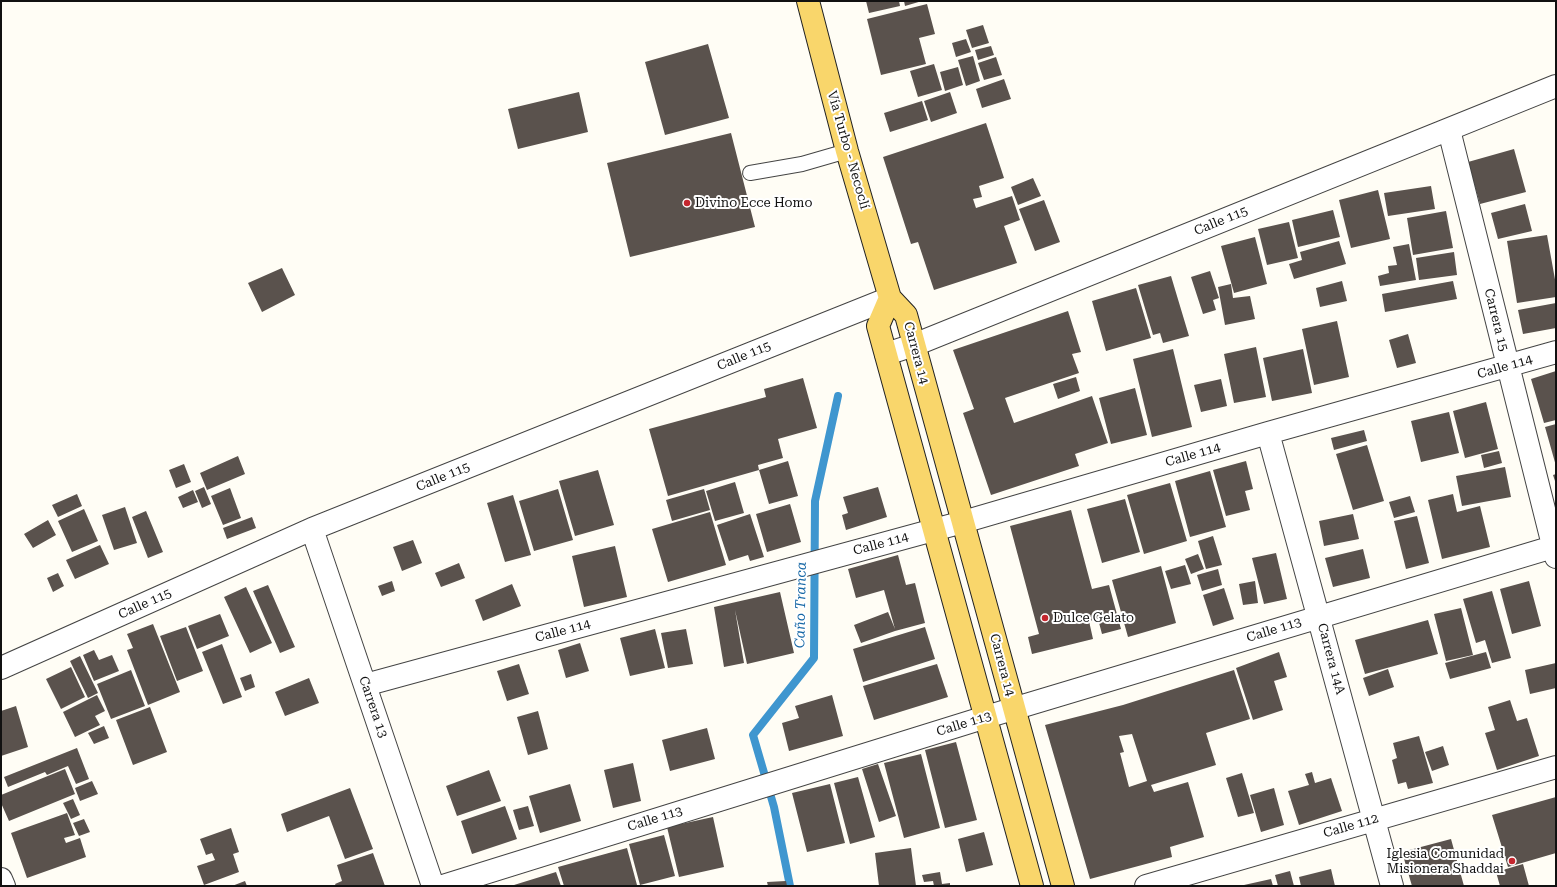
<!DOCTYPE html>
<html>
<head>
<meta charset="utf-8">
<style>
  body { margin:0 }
  #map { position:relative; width:1557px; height:887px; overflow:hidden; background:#fffdf5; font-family:"Roboto Serif",serif }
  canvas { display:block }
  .frame { position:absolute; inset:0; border:2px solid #111; pointer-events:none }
</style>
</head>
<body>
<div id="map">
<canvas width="1557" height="887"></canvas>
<div class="frame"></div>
</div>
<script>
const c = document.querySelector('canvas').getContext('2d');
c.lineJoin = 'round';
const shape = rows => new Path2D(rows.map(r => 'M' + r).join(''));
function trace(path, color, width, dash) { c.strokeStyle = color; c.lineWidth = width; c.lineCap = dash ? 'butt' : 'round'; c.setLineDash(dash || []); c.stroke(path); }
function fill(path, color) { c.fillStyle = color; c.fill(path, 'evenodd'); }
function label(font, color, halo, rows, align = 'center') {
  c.font = font + ' "Roboto Serif",serif'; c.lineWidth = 4; c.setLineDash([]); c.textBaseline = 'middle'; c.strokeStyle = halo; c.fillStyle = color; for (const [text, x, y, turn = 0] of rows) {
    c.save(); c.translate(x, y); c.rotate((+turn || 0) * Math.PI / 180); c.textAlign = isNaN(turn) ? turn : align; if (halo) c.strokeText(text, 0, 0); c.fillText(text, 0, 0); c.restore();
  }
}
const stream = shape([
  [790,886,774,807,753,735,814,658,815,501,838,396]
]);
const building = shape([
  [866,1,899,1,900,6,869,13],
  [904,1,922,1,905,6],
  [927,4,935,34,919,38,926,64,881,75,867,19],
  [983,25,989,43,972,48,966,30],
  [966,39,971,52,956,57,952,43],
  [708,44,729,118,665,135,645,62],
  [991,46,994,55,978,60,975,50],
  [973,56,980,81,966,86,958,60],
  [996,57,1002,75,984,80,978,63],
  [934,64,942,90,918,97,910,71],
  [958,67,963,85,945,91,940,72],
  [1004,79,1011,99,982,108,976,89],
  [579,92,588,132,518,149,508,109],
  [950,92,957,113,931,122,924,101],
  [922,101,928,120,890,132,884,113],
  [986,123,1004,178,979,186,982,197,973,199,976,208,1012,196,1020,220,1004,226,1017,263,934,290,918,242,911,244,883,157],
  [731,133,755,227,630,257,607,163],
  [1514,149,1526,192,1480,204,1468,162],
  [1033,178,1041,196,1018,205,1011,187],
  [1431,186,1435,209,1388,216,1384,193],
  [1378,190,1390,239,1351,248,1339,200],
  [1044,200,1060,242,1035,251,1019,209],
  [1525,204,1532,231,1498,239,1491,213],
  [1333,210,1340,237,1298,247,1292,220],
  [1446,211,1453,248,1413,255,1407,218],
  [1289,222,1298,258,1267,265,1258,229],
  [1547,235,1556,285,1556,297,1517,303,1507,241],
  [1255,237,1267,284,1234,293,1221,246],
  [1339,241,1346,264,1294,279,1289,264,1302,260,1300,252],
  [1409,244,1416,280,1380,286,1378,276,1389,273,1388,266,1397,265,1393,247],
  [1454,252,1457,275,1419,280,1416,258],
  [282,268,295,295,262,312,248,283],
  [1210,271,1219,298,1213,300,1216,310,1203,314,1191,277],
  [1171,276,1189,336,1163,343,1160,333,1153,335,1138,285],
  [1342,281,1347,301,1320,307,1316,288],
  [1453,281,1457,299,1385,312,1382,294],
  [1231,284,1233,298,1250,296,1255,319,1225,325,1218,287],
  [1136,288,1151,338,1106,351,1092,301],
  [1556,303,1556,328,1523,334,1518,310],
  [1068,311,1081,352,1072,354,1079,373,1005,398,1014,423,1092,396,1108,443,1075,454,1079,466,991,495,963,413,974,409,953,350],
  [1337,321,1349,377,1314,385,1302,329],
  [1408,334,1416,363,1397,368,1389,340],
  [1256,347,1266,397,1234,403,1224,354],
  [1173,349,1192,427,1152,437,1133,359],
  [1303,349,1312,393,1272,401,1263,358],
  [1556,371,1556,420,1544,423,1531,379],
  [1076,377,1080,391,1058,399,1053,384],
  [803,378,817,428,778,439,783,458,758,465,759,470,788,461,798,496,769,504,759,470,668,496,649,429,766,397,764,389],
  [1221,379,1227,406,1201,412,1194,385],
  [1135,388,1147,435,1111,444,1099,398],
  [1486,402,1498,449,1465,458,1453,411],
  [1449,412,1459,453,1421,462,1411,421],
  [1556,424,1556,466,1545,427],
  [1364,430,1367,441,1334,450,1331,438],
  [1367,445,1384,501,1353,510,1336,454],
  [1499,451,1502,463,1484,468,1481,455],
  [238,456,245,474,207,490,200,473],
  [1246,461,1253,489,1245,491,1250,510,1226,516,1213,470],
  [184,464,191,482,176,488,169,470],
  [1505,467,1511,497,1462,506,1456,476],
  [598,470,614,525,575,536,559,481],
  [1210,471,1226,527,1190,537,1175,481],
  [1556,474,1556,484,1553,475],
  [735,482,744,513,715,521,706,491],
  [1170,483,1187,541,1144,554,1127,495],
  [204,487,211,504,202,508,195,491],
  [878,487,887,517,846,530,842,515,848,513,843,497],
  [230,488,241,518,223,525,211,496],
  [558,489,573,540,534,551,519,501],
  [704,489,710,510,672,521,666,500],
  [193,490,198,502,183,508,178,497],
  [77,494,82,506,58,517,52,505],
  [1453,494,1457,512,1480,506,1490,547,1442,559,1428,500],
  [513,495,531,555,505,562,487,503],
  [1410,496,1415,512,1394,518,1389,502],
  [1125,499,1140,552,1102,563,1087,509],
  [790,504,801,542,767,552,756,514],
  [125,507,137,543,114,550,102,515],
  [84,509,98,541,72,552,58,521],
  [1071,510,1092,589,1109,585,1121,629,1102,634,1098,619,1089,621,1093,639,1032,654,1028,637,1039,634,1010,526],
  [146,511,163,552,148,558,132,517],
  [710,512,726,565,668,582,652,529],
  [750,514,764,557,750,561,748,555,729,561,717,525],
  [1353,514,1359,539,1324,546,1319,521],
  [1417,516,1429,563,1406,569,1394,521],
  [252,517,256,528,227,539,223,528],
  [48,520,56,535,33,548,24,534],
  [1213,536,1222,565,1206,569,1198,541],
  [413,540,422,563,402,571,393,547],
  [100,545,109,564,75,579,66,560],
  [615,546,627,597,584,607,572,556],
  [1363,549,1370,578,1333,587,1325,558],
  [1276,553,1287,599,1264,604,1252,558],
  [1198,554,1204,569,1191,574,1185,559],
  [898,555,906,585,915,583,925,623,895,631,861,643,854,625,888,612,895,629,884,590,856,598,848,569],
  [459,563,465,578,441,587,435,573],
  [1185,565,1191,584,1171,589,1165,571],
  [1161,566,1176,623,1128,637,1112,580],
  [1218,569,1222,585,1202,591,1197,575],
  [58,573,64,586,53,592,47,578],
  [392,581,395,591,382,596,378,586],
  [1255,581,1258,603,1243,605,1239,584],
  [1529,581,1541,626,1512,634,1500,589],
  [512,584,521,606,483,621,475,600],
  [268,585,295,647,280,653,253,591],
  [246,587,272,643,250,653,224,597],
  [1224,588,1234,619,1213,626,1203,595],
  [1492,591,1511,658,1492,663,1485,640,1476,643,1463,599],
  [780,592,794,653,747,664,735,610,744,663,724,667,714,607],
  [1461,608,1473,655,1446,661,1434,614],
  [220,614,229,636,197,649,188,626],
  [1428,620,1438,654,1365,674,1355,640],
  [153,624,180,692,148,705,127,650,133,648,127,634],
  [186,627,203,671,177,681,160,636],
  [925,627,935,659,863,682,853,649],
  [655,629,665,668,630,676,620,638],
  [686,629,693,664,668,668,661,633],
  [580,643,589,671,566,678,558,650],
  [222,644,242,697,223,704,202,652],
  [94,650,99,660,112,655,119,671,94,681,83,655],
  [1279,652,1287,677,1274,681,1283,710,1253,720,1236,668],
  [1486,652,1491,668,1450,679,1445,663],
  [80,656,98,693,88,698,70,661],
  [1556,663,1556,688,1530,694,1525,670],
  [519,664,529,694,507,701,497,671],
  [937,664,948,697,874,720,863,686],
  [71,667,85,697,61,709,46,679],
  [1388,669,1394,687,1369,696,1363,678],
  [131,670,145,706,111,719,97,684],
  [1234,670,1250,719,1206,733,1216,765,1151,785,1154,792,1188,782,1204,837,1170,847,1172,857,1090,879,1045,725,1123,705],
  [1132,734,1147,781,1129,787,1120,753,1124,752,1119,736],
  [251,674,255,687,245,691,240,678],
  [309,678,319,703,285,716,275,692],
  [97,695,105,711,95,716,100,725,75,737,63,712],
  [832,695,843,736,789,751,782,723,799,718,795,706],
  [1510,700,1517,721,1527,718,1539,756,1497,770,1485,733,1495,730,1488,707],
  [16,706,28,747,1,756,1,711],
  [150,707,167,752,133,765,116,720],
  [538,711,548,749,528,755,517,717],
  [104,726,109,738,94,744,88,733],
  [707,728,715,759,670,771,662,740],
  [1419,736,1433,783,1408,789,1406,782,1398,784,1392,760,1397,758,1393,743],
  [956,742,977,820,945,828,925,750],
  [1443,746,1449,765,1432,771,1425,752],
  [77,748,89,779,76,784,68,766,47,775,45,772,8,787,4,777],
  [921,754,940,828,904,838,884,763],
  [633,763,641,801,613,808,604,770],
  [878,764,896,816,879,822,862,769],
  [65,769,75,794,9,821,1,803,1,795],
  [489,770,501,801,457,816,446,786],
  [1312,772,1315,783,1331,778,1342,811,1299,825,1288,791,1309,785,1305,774],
  [1242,773,1254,813,1238,817,1226,778],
  [858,777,875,837,850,844,834,783],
  [92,781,98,794,80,801,75,788],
  [570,784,581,821,540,833,529,796],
  [830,784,845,843,807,852,792,793],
  [350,788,373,849,345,859,329,816,287,832,281,814],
  [1274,788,1284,825,1261,832,1250,795],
  [1556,797,1556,853,1508,867,1492,815],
  [73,799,80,815,71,819,63,803],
  [505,806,517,839,472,854,461,821],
  [528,806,534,826,519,830,513,810],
  [67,813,75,835,64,838,66,843,80,838,86,857,27,878,11,833],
  [713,817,724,867,679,877,667,827],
  [84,819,90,832,79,836,73,823],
  [231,828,239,852,233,854,239,872,204,885,197,866,215,860,212,853,206,855,200,839],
  [984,832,993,865,966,872,958,839],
  [664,835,675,876,640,885,629,844],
  [1451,839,1464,886,1412,886,1402,852],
  [627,848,637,885,632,886,564,886,558,867],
  [911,848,916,886,879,886,875,853],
  [373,853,385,886,336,886,335,884,342,881,337,865],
  [1523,864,1529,886,1500,886,1496,872],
  [1331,869,1335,886,1301,886,1299,877],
  [1290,871,1294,886,1278,886,1275,875],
  [556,872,561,886,514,886,514,885],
  [940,872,942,884,950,883,950,886,934,886,933,881,924,882,922,875],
  [1271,879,1273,886,1245,886,1244,885],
  [245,881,247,886,232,886],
  [786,881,787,886,768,886,767,882]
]);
const lane = shape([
  [750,173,802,164,847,151]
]);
const street = shape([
  [1449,130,1556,557],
  [886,354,914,345,1556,86],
  [1268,433,1392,886],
  [312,529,433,886],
  [1,668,312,529,890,298],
  [365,685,963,522,1268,433,1556,352],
  [1,879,4,886],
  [443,886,986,717,1556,546],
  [1146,886,1556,767]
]);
const primary = shape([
  [808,1,847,151,890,298,906,315,1063,886],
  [890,298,878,326,1032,886]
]);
const markers = [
  [687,203,4,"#c4262e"],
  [1045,618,4,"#c4262e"],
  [1512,861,4,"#c4262e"]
];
const streetNames = [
  ["Vía Turbo - Necoclí",848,150,74],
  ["Calle 115",1221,221,-22],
  ["Carrera 15",1496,320,76],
  ["Carrera 14",916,353,75],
  ["Calle 115",744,356,-22],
  ["Calle 114",1505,367,-16],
  ["Calle 114",1193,455,-16],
  ["Calle 115",443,477,-22],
  ["Calle 114",881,544,-15],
  ["Calle 115",145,604,-24],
  ["Calle 113",1274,630,-17],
  ["Calle 114",563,631,-15],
  ["Carrera 14A",1331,659,75],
  ["Carrera 14",1002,665,75],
  ["Carrera 13",373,707,71],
  ["Calle 113",964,724,-17],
  ["Calle 113",655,819,-17],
  ["Calle 112",1351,826,-16]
];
const poiNames = [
  ["Divino Ecce Homo",695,203],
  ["Dulce Gelato",1053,618],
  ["Iglesia Comunidad",1504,854,"right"],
  ["Misionera Shaddai",1504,869,"right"]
];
const waterNames = [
  ["Caño Tranca",801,605,-89]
];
trace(stream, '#3f96cf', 8);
fill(building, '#5a524d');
trace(lane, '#444', 16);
trace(street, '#444', 24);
trace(primary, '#222', 24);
trace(lane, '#fff', 14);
trace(street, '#fff', 22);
trace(primary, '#f9d66b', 22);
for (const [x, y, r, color] of markers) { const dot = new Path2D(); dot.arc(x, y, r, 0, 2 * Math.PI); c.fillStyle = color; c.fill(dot); trace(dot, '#fff', 1.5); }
label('13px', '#111', '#fff', streetNames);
label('13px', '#111', '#fff', poiNames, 'left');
label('italic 14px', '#1768a6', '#fff', waterNames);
</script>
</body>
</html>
